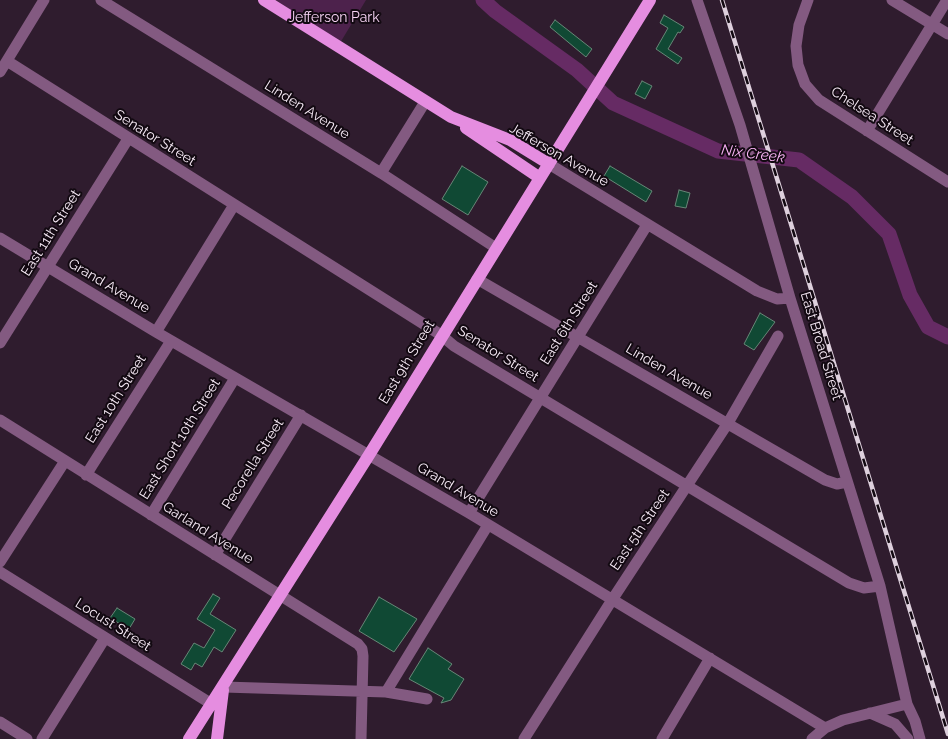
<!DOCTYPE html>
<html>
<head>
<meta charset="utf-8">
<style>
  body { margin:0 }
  canvas { display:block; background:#2f1c2e }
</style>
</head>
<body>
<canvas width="948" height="739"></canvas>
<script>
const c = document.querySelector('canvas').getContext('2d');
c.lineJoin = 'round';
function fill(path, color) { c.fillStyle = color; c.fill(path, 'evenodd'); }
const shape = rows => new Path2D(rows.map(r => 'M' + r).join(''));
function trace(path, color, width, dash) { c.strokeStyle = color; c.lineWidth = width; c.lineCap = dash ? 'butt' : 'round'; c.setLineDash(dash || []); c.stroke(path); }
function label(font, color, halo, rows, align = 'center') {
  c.font = font + ' Raleway,sans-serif'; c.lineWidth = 4; c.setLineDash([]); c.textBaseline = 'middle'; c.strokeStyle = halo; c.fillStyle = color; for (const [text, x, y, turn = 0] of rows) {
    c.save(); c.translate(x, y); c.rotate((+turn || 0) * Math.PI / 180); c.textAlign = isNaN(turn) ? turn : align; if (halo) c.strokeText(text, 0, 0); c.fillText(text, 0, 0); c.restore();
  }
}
const green = shape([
  [276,0,366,0,340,43]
]);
const river = shape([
  [483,0,495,11,577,70,613,103,718,151,799,160,852,197,889,234,910,295,928,327,948,337]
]);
const building = shape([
  [664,15,684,27,680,33,678,32,668,49,682,58,678,64,656,49,668,28,660,23,664,15],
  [555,20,592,49,586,57,550,27,555,20],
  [642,81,652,86,645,99,635,94,642,81],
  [462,166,488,182,468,215,442,199,462,166],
  [610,166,652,191,646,202,604,176,610,166],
  [679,190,690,193,686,208,675,206,679,190],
  [760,313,775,322,754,350,744,344,760,313],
  [213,594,220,598,210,614,236,630,222,652,214,647,202,667,195,663,191,670,181,664,194,643,204,648,215,630,197,619,213,594],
  [379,597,417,619,394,652,359,631,379,597],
  [117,608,135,619,129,629,110,618,117,608],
  [428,648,452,664,448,669,464,679,451,700,441,703,444,698,409,679,428,648]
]);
const minor = shape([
  [101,0,381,173,496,248],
  [697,0,740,125,790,298,880,586,907,704,915,721,920,739],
  [808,0,799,25,796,46,798,65,805,84,819,100,948,182],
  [892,0,948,34],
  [7,61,441,335,454,346,849,583,864,588,880,586],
  [0,72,44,0],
  [867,131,947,0],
  [549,164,757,291,777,299,790,298],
  [381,173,425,102],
  [0,238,156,332,469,513,825,728],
  [477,279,825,480,837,484,847,482],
  [156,332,234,205],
  [0,343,128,139],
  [0,420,358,644,362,649,363,656,361,739],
  [86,475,171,341],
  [469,513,647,225],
  [151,515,235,378],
  [215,555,301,415],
  [0,562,65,461],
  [0,572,210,703],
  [224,687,386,692,427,699],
  [386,692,488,525],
  [870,713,895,724,908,739],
  [0,722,27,739],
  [42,739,105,638],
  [524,739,612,600,728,423,778,336],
  [662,739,710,658],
  [812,739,825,728,843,720,907,704]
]);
const major = shape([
  [264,0,451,117,510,140,549,164],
  [466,128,540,178],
  [189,739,369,455,650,0],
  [217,739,223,690]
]);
const rail = shape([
  [722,0,948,734]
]);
const parkNames = [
  ["Jefferson Park",334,18]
];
const streetNames = [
  ["Linden Avenue",307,110,32],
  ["Chelsea Street",872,116,33],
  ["Senator Street",155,138,32],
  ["Jefferson Avenue",559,155,30],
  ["East 11th Street",51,233,-58],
  ["Grand Avenue",109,286,31],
  ["East 6th Street",569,323,-58],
  ["East Broad Street",821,346,73],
  ["Senator Street",498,354,32],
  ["East 9th Street",407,362,-59],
  ["Linden Avenue",669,372,30],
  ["East 10th Street",116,399,-58],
  ["East Short 10th Street",180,439,-58],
  ["Pecorella Street",253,464,-58],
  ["Grand Avenue",458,490,31],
  ["East 5th Street",640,530,-56],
  ["Garland Avenue",208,533,32],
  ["Locust Street",113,625,32]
];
const waterNames = [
  ["Nix Creek",753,154,7]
];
fill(green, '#4d224c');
trace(river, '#662b64', 15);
fill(building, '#104934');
trace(building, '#668676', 1);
trace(minor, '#835a81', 11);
trace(major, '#e58de0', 12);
trace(rail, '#ded0dd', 4.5);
trace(rail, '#120911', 2.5, [8]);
label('14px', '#f6d2f3', '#120911', parkNames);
label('14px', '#f7eaf6', '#120911', streetNames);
label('italic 15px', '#fbb5f7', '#120911', waterNames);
</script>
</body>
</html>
